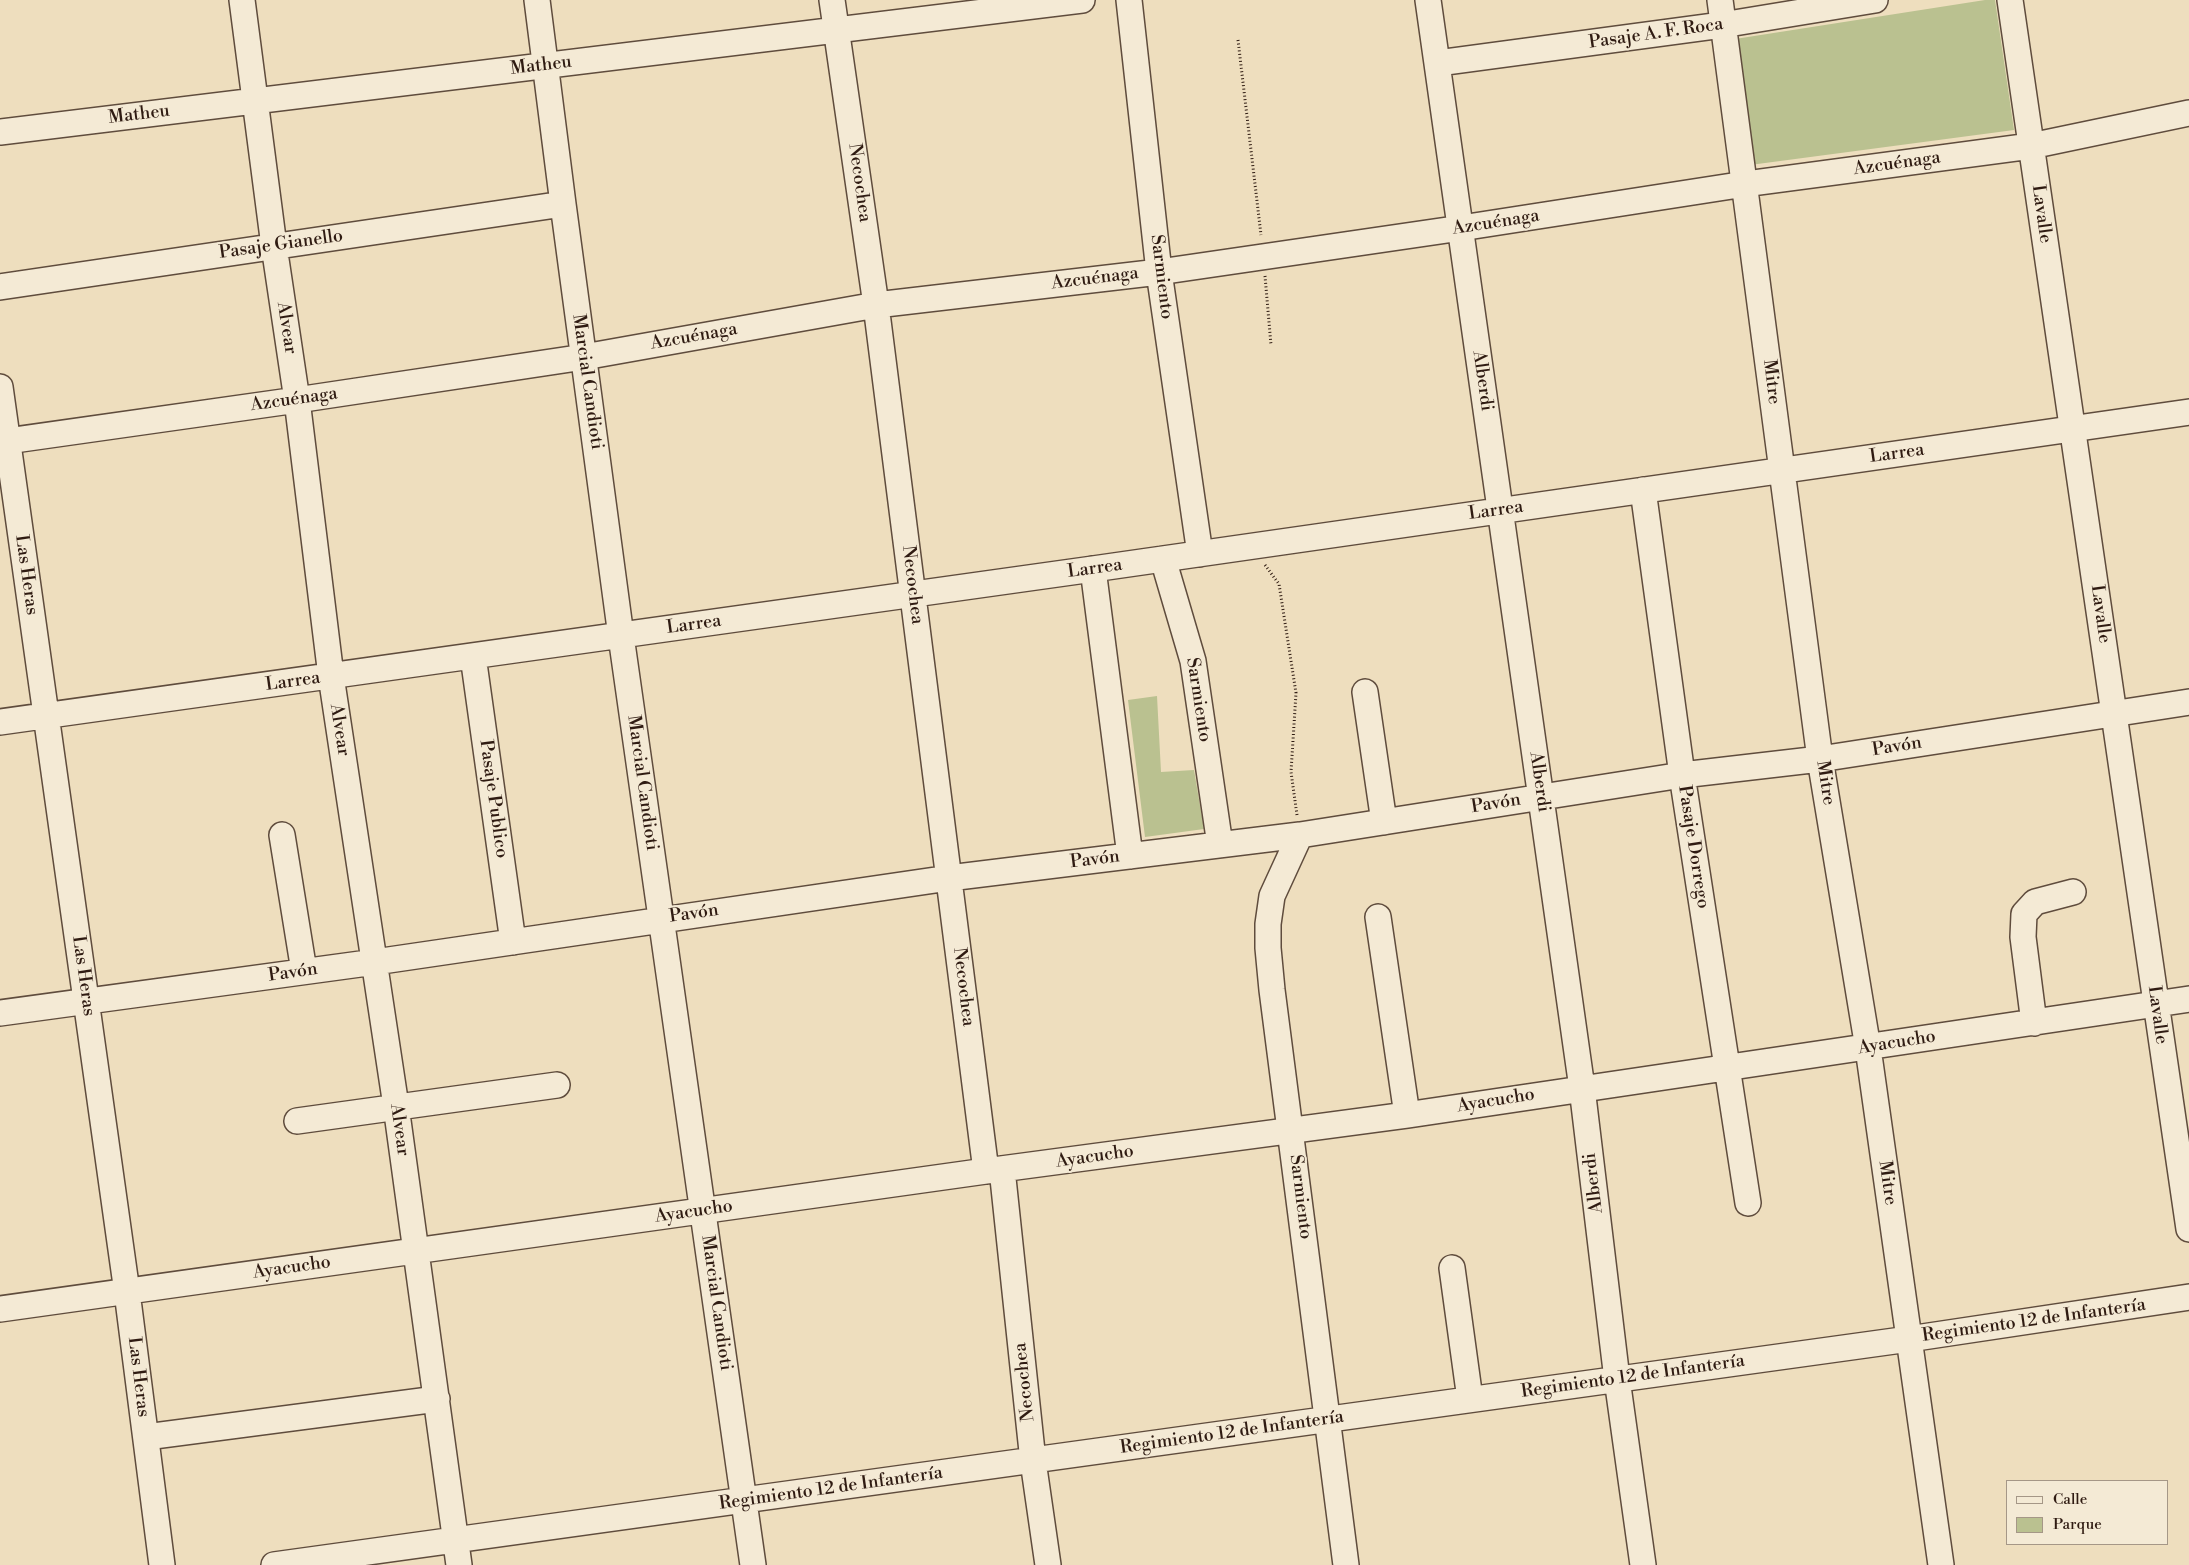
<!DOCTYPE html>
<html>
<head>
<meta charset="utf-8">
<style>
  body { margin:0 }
  #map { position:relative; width:2189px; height:1565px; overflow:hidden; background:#eedebe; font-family:"Libre Bodoni",serif }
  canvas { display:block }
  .legend { position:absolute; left:2006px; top:1480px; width:162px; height:65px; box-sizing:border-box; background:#f4ead5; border:1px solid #a59787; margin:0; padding:6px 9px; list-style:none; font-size:15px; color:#2f1b12 }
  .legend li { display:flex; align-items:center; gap:10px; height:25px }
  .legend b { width:25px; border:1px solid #a59787 }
</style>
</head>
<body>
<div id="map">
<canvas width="2189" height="1565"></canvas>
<ul class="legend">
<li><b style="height:6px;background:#f4ead5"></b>Calle</li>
<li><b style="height:14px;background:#bac190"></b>Parque</li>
</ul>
</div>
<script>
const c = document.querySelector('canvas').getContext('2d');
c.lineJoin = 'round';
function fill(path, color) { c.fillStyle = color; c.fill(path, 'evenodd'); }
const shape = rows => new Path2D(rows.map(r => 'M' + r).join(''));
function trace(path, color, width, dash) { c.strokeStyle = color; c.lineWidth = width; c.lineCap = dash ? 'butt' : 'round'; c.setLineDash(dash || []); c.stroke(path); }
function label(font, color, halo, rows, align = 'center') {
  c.font = font + ' "Libre Bodoni",serif'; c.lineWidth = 4; c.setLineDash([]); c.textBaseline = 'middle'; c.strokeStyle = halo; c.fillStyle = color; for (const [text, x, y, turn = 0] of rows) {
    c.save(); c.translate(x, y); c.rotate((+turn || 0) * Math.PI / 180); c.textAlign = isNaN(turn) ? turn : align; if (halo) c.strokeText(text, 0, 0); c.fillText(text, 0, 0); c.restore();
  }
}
const green = shape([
  [1985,0,1995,0,2014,130,1750,165,1735,39],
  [1157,696,1161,772,1194,770,1204,829,1145,837,1128,700]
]);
const path = shape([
  [1238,40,1261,235],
  [1265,276,1271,345],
  [1265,565,1279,584,1296,693,1291,772,1297,815]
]);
const minor = shape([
  [242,0,274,246,297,400,331,676,396,1106,459,1565],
  [537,0,563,204,621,636,753,1565],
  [832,0,876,305,986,1171],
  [1129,0,1159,272,1200,554],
  [1428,0,1582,1088,1617,1379,1643,1565],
  [1720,0,1820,759,1868,1048,1941,1565],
  [2010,0,2189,1229],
  [1438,63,1722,25,1875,0],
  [0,132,1082,0],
  [0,287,563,204],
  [0,387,127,1292,162,1565],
  [0,442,297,400,584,357,876,305,1159,272,1461,228,1745,184,2031,146,2189,113],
  [1643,490,1682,775,1748,1203],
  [1163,559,1193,661,1220,845],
  [1093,569,1130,856],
  [473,656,513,942],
  [1365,692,1384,822],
  [0,722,1093,569,2189,412],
  [282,835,304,971],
  [1300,835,1272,896,1268,924,1268,948,1272,990,1346,1565],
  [1378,917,1407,1115],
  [0,1013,375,962,949,878,1300,835,1682,775,1820,759,2189,702],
  [2034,1023,2023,937,2024,914,2035,902,2073,892],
  [297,1121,557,1085],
  [1002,1169,1033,1461,1048,1565],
  [1452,1268,1470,1399],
  [0,1309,986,1171,1407,1115,2189,999],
  [146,1437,437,1399],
  [274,1565,1909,1339,2189,1297]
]);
const streetNames = [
  ["Pasaje A. F. Roca",1656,34,-8],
  ["Matheu",541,66,-7],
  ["Matheu",139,115,-7],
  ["Azcuénaga",1897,164,-8],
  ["Necochea",859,183,82],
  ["Lavalle",2041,214,82],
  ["Azcuénaga",1496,223,-9],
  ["Pasaje Gianello",281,245,-8],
  ["Sarmiento",1161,277,83],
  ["Azcuénaga",1095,279,-7],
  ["Alvear",286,328,81],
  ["Azcuénaga",694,337,-10],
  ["Alberdi",1482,381,82],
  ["Marcial Candioti",587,382,82],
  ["Mitre",1771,382,83],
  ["Azcuénaga",294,400,-8],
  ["Larrea",1897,454,-8],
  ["Larrea",1496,511,-8],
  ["Larrea",1095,569,-8],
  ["Las Heras",26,575,82],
  ["Necochea",912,585,83],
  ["Lavalle",2100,614,82],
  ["Larrea",694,625,-8],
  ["Larrea",293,682,-8],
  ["Sarmiento",1198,700,81],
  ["Alvear",339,730,81],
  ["Pavón",1897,747,-9],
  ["Alberdi",1539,782,82],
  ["Marcial Candioti",642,783,82],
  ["Mitre",1825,783,81],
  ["Pasaje Publico",493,799,82],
  ["Pavón",1496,804,-9],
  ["Pasaje Dorrego",1693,847,81],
  ["Pavón",1095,860,-7],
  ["Pavón",694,914,-8],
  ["Pavón",293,973,-8],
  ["Las Heras",83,976,82],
  ["Necochea",963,987,83],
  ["Lavalle",2157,1015,82],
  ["Ayacucho",1897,1043,-9],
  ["Ayacucho",1496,1101,-9],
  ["Alvear",399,1130,82],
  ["Ayacucho",1095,1157,-8],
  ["Alberdi",1594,1183,-97],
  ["Mitre",1887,1183,82],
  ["Sarmiento",1300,1197,83],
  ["Ayacucho",694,1212,-8],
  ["Ayacucho",292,1268,-8],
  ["Marcial Candioti",716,1303,82],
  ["Regimiento 12 de Infantería",2034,1321,-8],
  ["Las Heras",138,1377,83],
  ["Regimiento 12 de Infantería",1633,1377,-8],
  ["Necochea",1025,1382,-96],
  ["Regimiento 12 de Infantería",1232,1433,-8],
  ["Regimiento 12 de Infantería",831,1489,-8]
];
fill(green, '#bac190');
trace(minor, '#5f4c3d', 28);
trace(path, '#2f1b12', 3, [1, 2.5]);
trace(minor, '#f4ead5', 25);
label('18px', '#2f1b12', '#f4ead5', streetNames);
</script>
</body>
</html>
